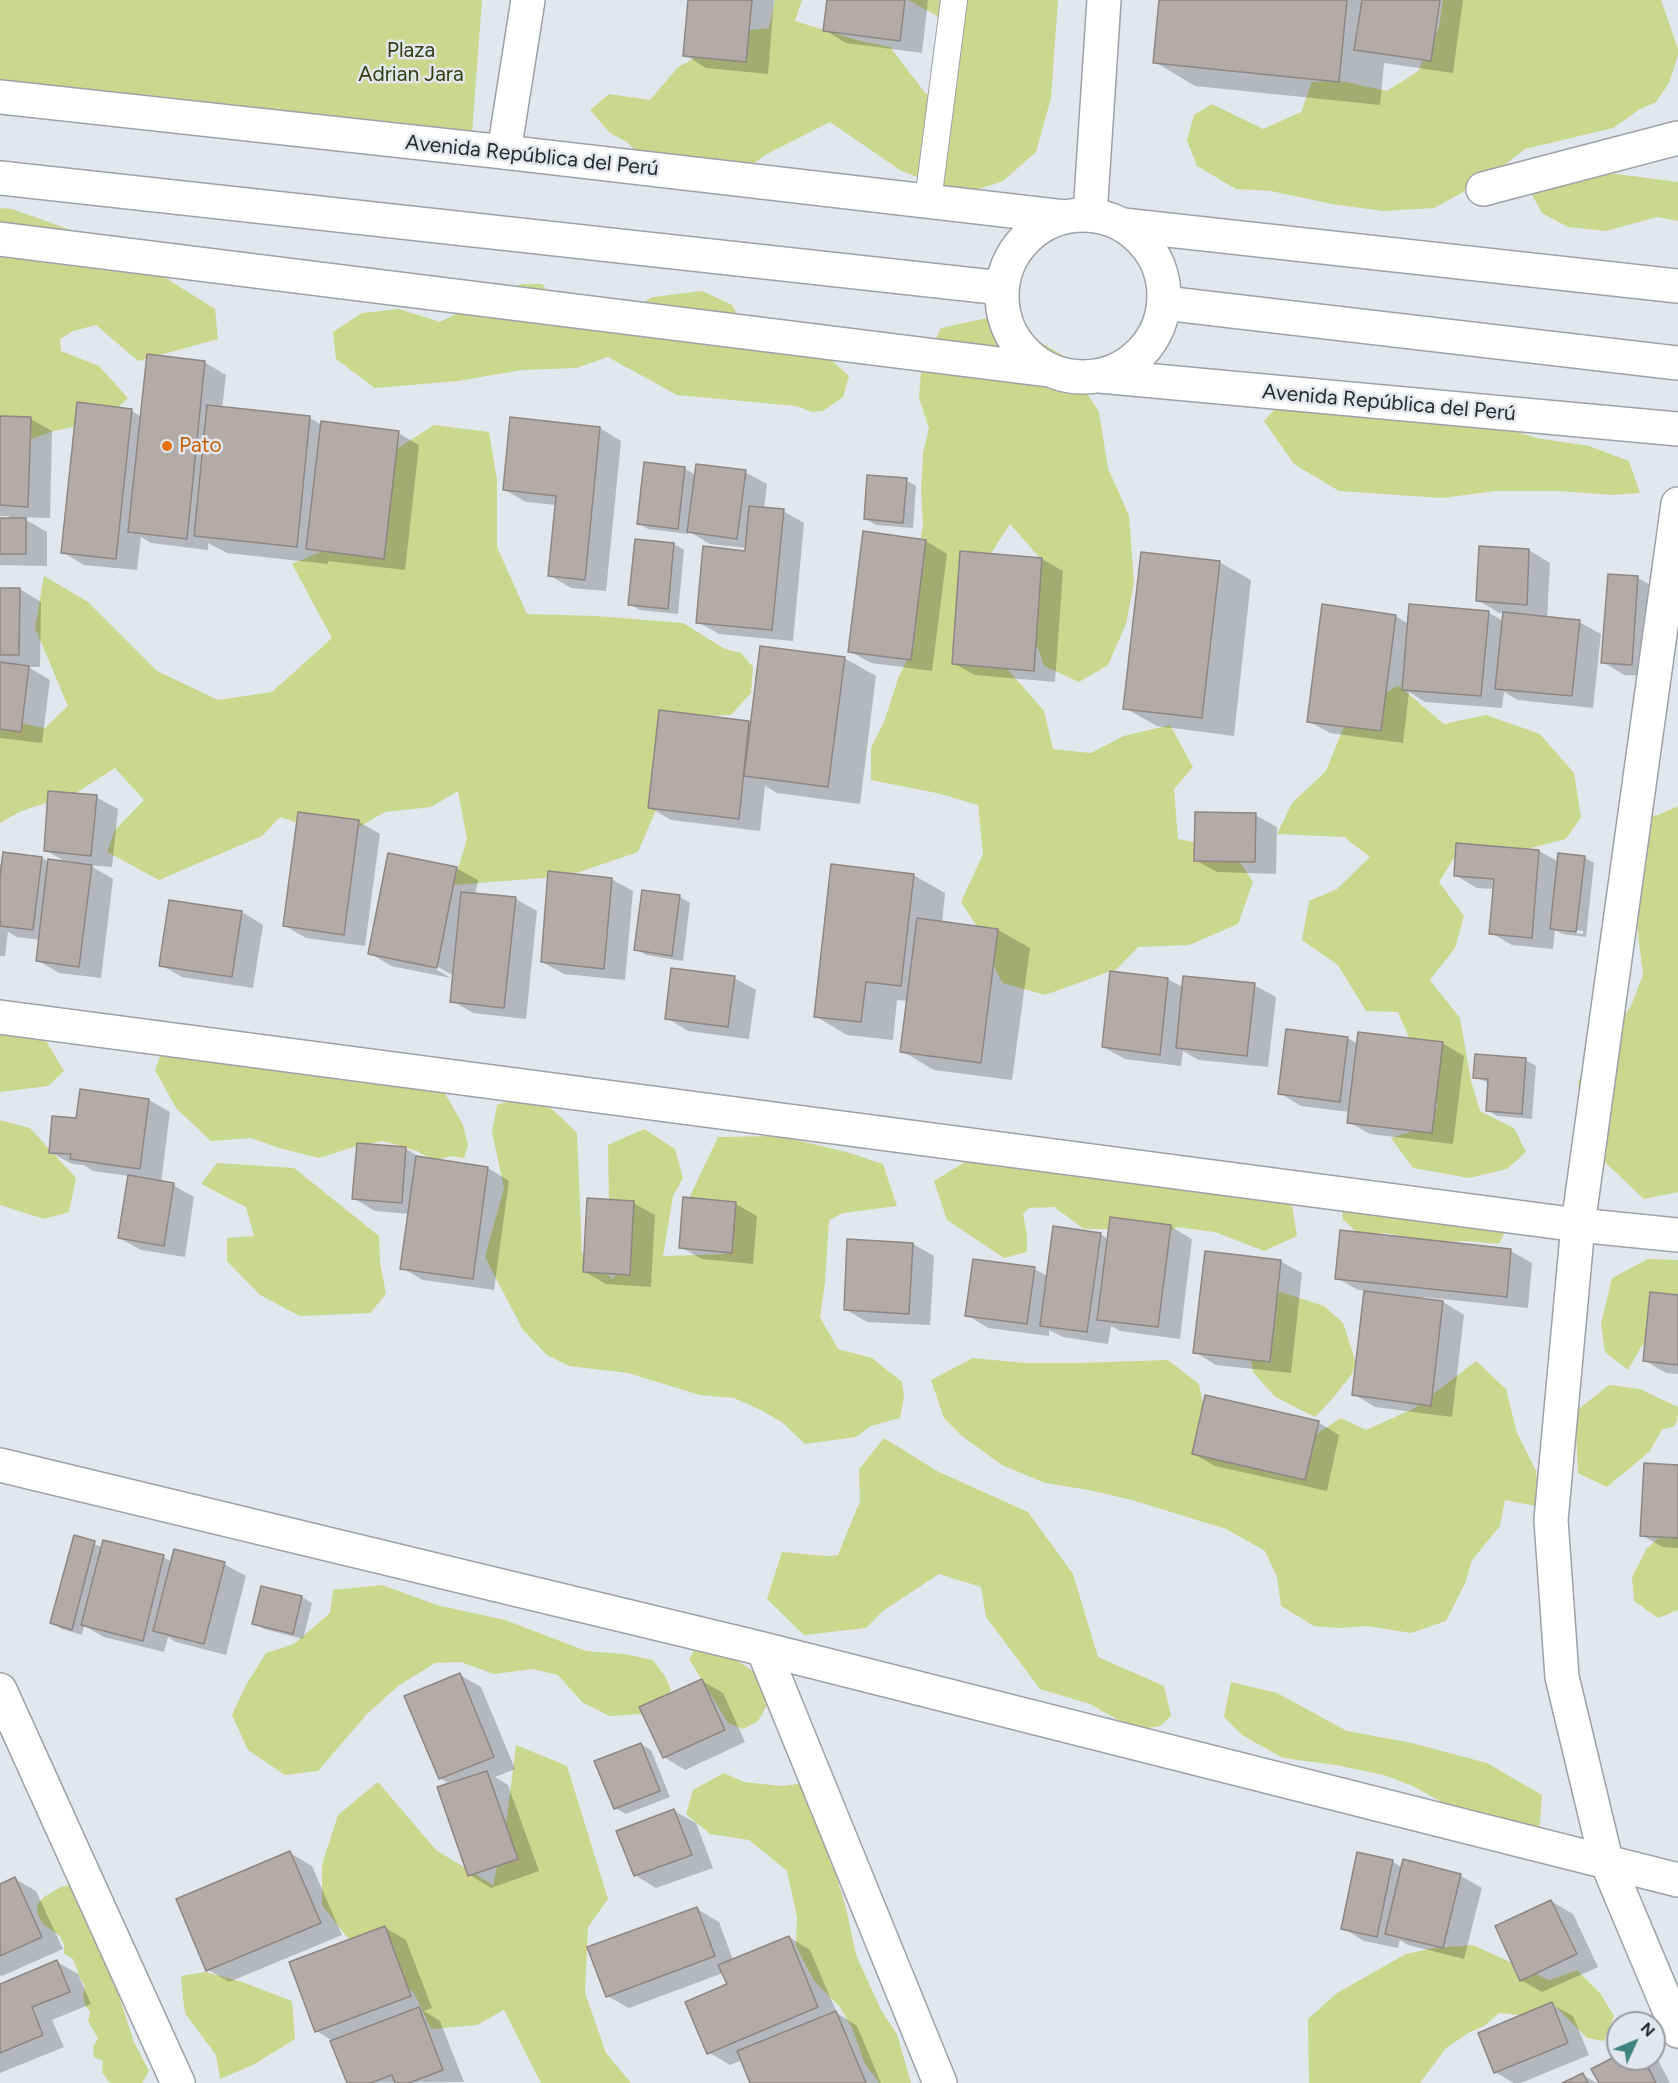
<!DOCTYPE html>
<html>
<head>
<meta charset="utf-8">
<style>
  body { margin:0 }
  #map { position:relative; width:1678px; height:2083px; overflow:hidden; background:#e2e6ed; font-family:Figtree,sans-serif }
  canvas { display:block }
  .north { position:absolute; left:1606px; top:2011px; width:60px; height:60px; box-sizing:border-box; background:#e2e6ed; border:2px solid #989aa0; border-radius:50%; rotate:46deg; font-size:16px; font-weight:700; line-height:24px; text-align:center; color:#28292c }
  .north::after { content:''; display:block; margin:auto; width:21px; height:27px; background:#3d847e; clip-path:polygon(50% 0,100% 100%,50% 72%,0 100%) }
</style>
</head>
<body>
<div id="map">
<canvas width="1678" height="2083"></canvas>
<div class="north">N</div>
</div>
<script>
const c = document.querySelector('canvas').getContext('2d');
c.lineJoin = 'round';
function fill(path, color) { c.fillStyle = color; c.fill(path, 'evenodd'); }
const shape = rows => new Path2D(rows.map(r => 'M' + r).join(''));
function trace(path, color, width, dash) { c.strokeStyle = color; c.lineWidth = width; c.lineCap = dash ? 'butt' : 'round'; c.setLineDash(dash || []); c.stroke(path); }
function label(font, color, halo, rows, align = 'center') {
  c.font = font + ' Figtree,sans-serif'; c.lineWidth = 5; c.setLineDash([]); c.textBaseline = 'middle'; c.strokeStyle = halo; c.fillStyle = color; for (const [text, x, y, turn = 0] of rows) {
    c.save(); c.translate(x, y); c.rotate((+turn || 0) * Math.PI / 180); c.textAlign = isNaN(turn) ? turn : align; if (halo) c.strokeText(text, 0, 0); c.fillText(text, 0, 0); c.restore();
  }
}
const green = shape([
  [0,0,482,0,472,133,0,82],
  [775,0,802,0,795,21,857,40,890,47,926,94,943,96,960,53,953,31,937,16,908,0,1058,0,1051,98,1036,152,1003,181,960,195,900,170,830,122,767,154,744,170,698,192,655,171,627,142,610,133,590,110,609,94,650,100,678,67,750,30,769,28],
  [1443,0,1661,0,1678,49,1678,55,1669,83,1656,102,1640,109,1613,128,1525,149,1485,180,1434,208,1383,211,1332,204,1271,191,1236,189,1197,166,1187,140,1194,115,1212,104,1263,129,1301,112,1312,82,1341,81,1387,91,1418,71,1439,27],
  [1593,171,1678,182,1678,221,1657,217,1606,231,1568,227,1542,213,1531,193],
  [0,208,12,209,113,245,215,309,218,339,138,361,96,325,73,331,60,339,61,351,99,366,128,398,104,421,54,431,0,450],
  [521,284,542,284,574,320,607,323,653,297,702,291,732,305,747,333,775,352,804,353,828,357,849,376,843,397,823,411,812,412,796,406,677,395,608,357,576,368,522,370,458,381,375,388,336,359,333,332,362,313,399,309,440,322,482,301],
  [996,316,1062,355,1099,412,1108,468,1129,516,1134,582,1126,624,1108,665,1079,682,1044,666,1032,631,1029,610,1040,558,1010,524,965,594,982,640,1044,711,1053,749,1091,753,1124,736,1170,725,1193,767,1174,789,1178,839,1231,849,1253,882,1238,924,1189,945,1138,947,1117,969,1045,995,1002,983,976,925,961,902,983,854,978,805,937,793,871,780,871,748,884,722,899,676,914,647,914,577,923,525,921,491,923,453,929,428,919,398,921,372,941,328],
  [1294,389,1413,398,1536,438,1589,446,1629,461,1640,493,1613,495,1560,491,1495,491,1442,498,1339,491,1294,464,1264,421],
  [434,425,489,432,497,480,497,547,527,614,596,616,683,623,725,649,741,653,753,667,751,693,731,715,684,717,664,791,638,852,579,872,543,878,453,885,467,839,458,791,431,807,385,812,345,835,321,831,280,817,262,836,159,880,107,852,115,830,144,800,115,768,76,793,19,812,0,823,0,719,45,728,68,706,35,628,44,576,88,602,157,671,218,700,272,692,332,638,292,564,341,543,392,452],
  [1398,685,1444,724,1486,715,1540,734,1574,773,1581,817,1566,839,1522,850,1468,846,1454,858,1439,882,1464,916,1455,948,1430,980,1460,1018,1471,1081,1480,1111,1514,1128,1526,1152,1507,1169,1469,1178,1413,1168,1391,1138,1425,1127,1438,1105,1398,1012,1366,1011,1338,965,1302,940,1309,901,1337,889,1370,857,1344,837,1277,834,1292,803,1326,771,1347,719],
  [1678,806,1678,1192,1644,1199,1591,1149,1578,1082,1631,1006,1643,975,1637,926,1636,888,1618,822,1658,815],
  [0,1027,40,1031,64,1071,48,1086,0,1092],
  [162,1051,442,1088,463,1125,468,1145,464,1158,450,1156,435,1161,417,1151,383,1141,357,1146,319,1158,279,1148,251,1138,211,1141,176,1108,155,1070],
  [518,1098,552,1109,577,1133,582,1253,613,1279,631,1251,609,1204,608,1145,644,1129,675,1149,683,1178,673,1196,663,1256,726,1254,727,1217,685,1207,718,1137,778,1136,847,1152,883,1164,897,1206,843,1213,829,1220,825,1283,820,1317,838,1349,872,1358,902,1382,904,1397,900,1418,871,1426,856,1437,805,1444,783,1423,763,1411,734,1398,700,1395,628,1373,569,1366,547,1355,523,1330,485,1257,504,1188,492,1132,497,1105],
  [0,1120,30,1128,76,1178,69,1212,44,1219,0,1205],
  [970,1159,1281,1199,1292,1205,1297,1236,1264,1251,1215,1232,1177,1227,1160,1236,1126,1229,1084,1229,1054,1207,1029,1208,1023,1214,1027,1235,1027,1252,1004,1258,947,1220,934,1181],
  [217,1163,294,1168,379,1236,380,1263,386,1294,370,1313,300,1316,260,1295,227,1261,227,1238,254,1236,246,1207,201,1184],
  [1342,1209,1507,1227,1499,1244,1468,1241,1436,1242,1385,1233,1363,1237,1343,1220],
  [1648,1259,1678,1260,1678,1298,1641,1347,1628,1370,1605,1352,1601,1324,1612,1278],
  [1281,1292,1324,1306,1343,1323,1356,1363,1352,1374,1332,1399,1315,1417,1275,1397,1253,1372,1246,1327,1260,1303],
  [973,1358,1025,1363,1078,1363,1168,1360,1199,1384,1206,1419,1314,1436,1341,1418,1366,1430,1415,1408,1476,1361,1506,1389,1517,1433,1536,1471,1540,1507,1505,1500,1500,1526,1472,1560,1465,1583,1446,1621,1411,1633,1367,1626,1338,1628,1314,1626,1281,1606,1277,1577,1265,1551,1226,1529,1132,1500,1089,1490,1045,1483,1002,1465,962,1436,944,1418,931,1380],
  [1609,1385,1640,1389,1678,1407,1678,1416,1675,1426,1662,1430,1649,1452,1607,1487,1578,1473,1575,1412],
  [884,1438,937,1471,1028,1512,1073,1574,1098,1657,1164,1686,1171,1716,1160,1726,1136,1730,1090,1704,1040,1689,986,1617,981,1587,939,1574,883,1611,866,1628,804,1635,767,1599,782,1552,826,1556,838,1555,860,1501,859,1469],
  [1678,1531,1678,1610,1658,1618,1634,1601,1632,1577,1647,1548,1660,1537],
  [382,1585,437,1605,505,1620,586,1651,624,1654,653,1660,666,1678,671,1690,663,1701,641,1714,609,1716,582,1702,558,1675,533,1669,494,1674,461,1662,435,1663,398,1686,367,1714,318,1771,285,1775,248,1750,232,1715,246,1685,266,1653,294,1644,330,1613,333,1590],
  [703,1637,754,1672,772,1697,758,1721,743,1729,728,1723,689,1659],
  [1231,1682,1277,1693,1347,1731,1412,1743,1487,1763,1542,1795,1540,1824,1533,1840,1510,1841,1413,1786,1384,1775,1336,1765,1283,1758,1242,1735,1224,1717],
  [516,1745,567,1766,608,1899,588,1927,585,1993,606,2053,631,2083,541,2083,504,2010,477,2025,431,2029,414,1993,346,1936,322,1905,322,1865,338,1815,378,1782,436,1850,493,1885,506,1825],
  [724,1773,744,1782,781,1786,798,1784,825,1814,831,1859,846,1908,856,1955,881,2010,897,2034,911,2083,879,2083,865,2064,852,2028,840,2007,814,1981,796,1946,797,1917,787,1871,749,1840,710,1834,686,1814,693,1790],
  [72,1884,110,1968,134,2042,149,2071,142,2083,111,2083,108,2081,102,2072,103,2061,94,2057,93,2047,98,2038,88,2021,90,2012,85,2005,83,1994,85,1986,80,1978,73,1959,64,1954,64,1945,60,1936,43,1924,38,1915,37,1905,44,1897,61,1887],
  [1473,1945,1549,1980,1577,1970,1600,1993,1614,2016,1604,2041,1587,2038,1555,2006,1528,2016,1499,2013,1484,2026,1470,2032,1446,2048,1420,2083,1309,2083,1308,2019,1337,1993,1406,1954,1434,1948],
  [206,1972,242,1982,292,2001,295,2039,253,2065,220,2079,216,2055,185,2013,183,1998,181,1976]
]);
const shadow = shape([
  [690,0,774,0,768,74,706,68,685,55],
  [828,0,928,0,922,53,846,43,825,30],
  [1161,0,1463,0,1453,73,1384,63,1380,105,1195,86,1155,62],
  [204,362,226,375,222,409,310,418,322,425,398,433,419,445,405,570,328,561,328,564,227,553,208,543,208,550,151,543,141,537,137,570,84,565,62,552,79,404,132,411,142,417],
  [0,418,31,419,52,431,50,518,21,517,47,532,47,566,0,565,0,519,9,519,9,516,0,516],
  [511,419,600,428,621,441,606,591,571,588,549,575,556,505,526,502,505,490],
  [645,463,685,469,696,475,745,472,767,484,764,509,783,511,804,523,793,641,719,634,698,622,746,553,747,548,710,544,688,531,688,534,648,529,638,523],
  [906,480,916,486,913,528,876,525,866,519],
  [865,533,926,541,947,554,932,671,871,663,849,651],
  [674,544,684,550,678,614,640,610,630,604],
  [1529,550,1550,563,1547,619,1579,622,1601,634,1593,708,1518,700,1504,692,1502,708,1425,702,1409,692,1403,743,1330,733,1308,721,1395,616,1409,624,1488,612,1503,621,1504,613,1499,613,1478,600],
  [961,553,1042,559,1063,571,1055,682,975,675,953,663],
  [1219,562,1251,580,1234,736,1157,726,1125,708],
  [1609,575,1638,578,1659,590,1653,676,1624,675,1603,662],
  [0,589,20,589,41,602,40,667,28,667,50,680,42,743,0,738],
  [844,658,876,676,860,804,777,793,765,786,760,831,671,820,649,807,660,711,752,723],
  [96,797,118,809,112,867,89,865,113,879,101,978,59,973,37,960,40,940,17,937,8,932,5,956,0,956,0,864,3,866,4,853,42,858,49,862,68,863,45,850],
  [1255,815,1277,827,1276,874,1217,872,1195,860],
  [359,822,380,834,365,946,306,938,285,926],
  [1539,851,1559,862,1584,857,1594,863,1586,937,1562,934,1555,930,1553,949,1512,945,1491,933,1494,889,1477,888,1455,875],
  [1561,928,1583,931,1583,934,1561,931],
  [456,868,478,880,475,895,516,899,537,911,526,1019,473,1013,452,1001,454,976,431,963,430,966,451,978,391,966,370,953],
  [913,875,945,893,942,923,998,930,1030,948,1012,1080,934,1070,902,1051,908,1001,897,1000,893,1040,847,1035,815,1016],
  [611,879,633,891,625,980,564,974,542,962],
  [680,897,690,903,683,961,646,955,636,949],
  [242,912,263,925,253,988,182,977,161,965],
  [1111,973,1168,979,1184,988,1254,985,1276,997,1268,1067,1199,1060,1183,1051,1181,1066,1125,1059,1103,1047],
  [734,978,756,990,749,1039,688,1031,667,1018],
  [1347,1038,1358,1044,1442,1043,1464,1056,1453,1144,1370,1134,1349,1122,1350,1112,1301,1106,1280,1093],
  [1526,1060,1536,1066,1532,1119,1497,1116,1487,1110,1489,1083,1475,1077],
  [149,1100,170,1112,161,1183,173,1185,194,1197,185,1257,141,1250,119,1238,129,1176,93,1171,84,1165,72,1164,50,1152,78,1119],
  [358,1145,406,1149,423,1159,488,1168,509,1181,494,1290,423,1280,402,1268,409,1214,375,1211,353,1198],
  [633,1203,655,1215,651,1287,606,1284,585,1272],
  [736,1204,757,1216,753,1264,702,1259,680,1247],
  [1171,1227,1192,1239,1180,1339,1120,1331,1111,1326,1108,1344,1063,1337,1049,1330,1049,1336,988,1328,967,1315,1034,1269,1048,1276,1100,1234,1108,1239],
  [849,1241,913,1244,934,1256,930,1325,867,1322,845,1309],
  [1511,1251,1532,1263,1528,1308,1423,1297,1423,1300,1443,1302,1464,1315,1452,1417,1375,1407,1353,1394,1366,1291,1358,1290,1337,1278],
  [1280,1261,1302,1273,1291,1373,1216,1365,1195,1352],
  [1678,1296,1678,1374,1666,1373,1644,1360],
  [1318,1422,1339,1435,1327,1491,1215,1466,1194,1454],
  [1678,1466,1678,1548,1663,1547,1641,1535],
  [75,1537,102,1547,163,1557,172,1562,224,1564,246,1576,226,1655,176,1642,168,1637,164,1652,104,1637,84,1626,82,1635,62,1629,51,1623],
  [302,1597,312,1603,303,1639,264,1629,254,1623],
  [460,1675,481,1687,515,1769,495,1777,508,1785,539,1871,491,1888,470,1875,439,1788,450,1784,440,1778],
  [702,1681,723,1693,745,1742,685,1770,664,1757],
  [641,1744,651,1750,670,1797,626,1814,615,1808],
  [674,1811,696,1823,713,1868,656,1888,635,1875],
  [290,1853,312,1866,342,1935,229,1982,207,1969],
  [1404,1861,1461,1876,1482,1888,1464,1959,1408,1945,1400,1940,1398,1948,1364,1941,1343,1928,1393,1862,1403,1868],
  [15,1879,36,1891,63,1949,2,1976,0,1975,0,1886],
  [1551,1901,1573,1914,1598,1967,1542,1992,1521,1980],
  [697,1909,719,1922,733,1960,789,1937,810,1950,837,2013,857,2026,881,2083,752,2083,742,2060,730,2065,708,2052,729,1985,723,1973,629,2008,607,1996],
  [384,1927,406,1940,432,2008,424,2011,440,2021,464,2082,348,2083,331,2040,317,2031],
  [57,1962,78,1974,91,2004,52,2020,64,2047,0,2073,0,1986],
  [1551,2004,1573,2016,1589,2055,1521,2083,1514,2083,1495,2072],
  [1618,2057,1618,2059,1654,2059,1654,2057,1658,2060,1670,2083,1600,2083],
  [1583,2075,1597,2083,1565,2083]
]);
const building = shape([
  [688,0,752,0,746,62,683,56,688,0],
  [827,0,905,0,900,41,823,31,827,0],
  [1159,0,1347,0,1339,82,1153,63,1159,0],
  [1362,0,1440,0,1431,61,1354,50,1362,0],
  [147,354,205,361,187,539,128,532,147,354],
  [77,402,132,409,116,559,61,553,77,402],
  [207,405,310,416,297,547,194,536,207,405],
  [0,416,31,417,28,507,0,505,0,416],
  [510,417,600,427,585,580,548,576,556,496,503,490,510,417],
  [321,421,399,431,384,559,306,549,321,421],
  [644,462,685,467,678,529,637,524,644,462],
  [696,464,746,470,737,539,687,532,696,464],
  [867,475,907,478,903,523,864,519,867,475],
  [749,506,784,509,772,630,696,623,703,546,745,551,749,506],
  [0,518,26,518,26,554,0,554,0,518],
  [863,531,926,540,911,660,848,652,863,531],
  [635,539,674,543,668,609,628,605,635,539],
  [1479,546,1529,549,1527,605,1476,601,1479,546],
  [960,551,1042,558,1034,671,952,664,960,551],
  [1141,552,1220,561,1202,718,1123,709,1141,552],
  [1608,574,1638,576,1632,665,1601,663,1608,574],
  [0,588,20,588,19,655,0,655,0,588],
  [1322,604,1396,615,1381,731,1307,722,1322,604],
  [1409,604,1489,611,1481,696,1402,690,1409,604],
  [1503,612,1580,620,1572,696,1495,689,1503,612],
  [760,646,845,657,828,787,744,776,760,646],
  [0,662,29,666,21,732,0,729,0,662],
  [659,710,749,721,739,819,648,808,659,710],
  [48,791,97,795,91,856,44,851,48,791],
  [298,812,359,820,344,935,283,926,298,812],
  [1195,812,1256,813,1255,862,1194,861,1195,812],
  [1456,843,1539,850,1532,938,1489,934,1494,879,1454,876,1456,843],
  [3,852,42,857,33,930,0,926,0,877,3,852],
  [388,853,457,867,437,968,368,954,388,853],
  [1558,853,1585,856,1576,932,1550,929,1558,853],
  [48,859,92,865,79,967,36,961,48,859],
  [831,864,914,874,901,986,866,982,861,1022,814,1017,831,864],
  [548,871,612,878,604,969,541,962,548,871],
  [642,890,680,895,672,956,634,950,642,890],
  [461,892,516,897,504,1008,450,1002,461,892],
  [169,900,242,911,232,977,159,966,169,900],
  [917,918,998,929,981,1063,900,1052,917,918],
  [671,968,735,976,728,1027,665,1019,671,968],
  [1110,971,1168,978,1160,1055,1102,1047,1110,971],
  [1183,976,1255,983,1247,1056,1176,1048,1183,976],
  [1286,1029,1348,1037,1340,1102,1278,1094,1286,1029],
  [1358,1032,1443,1042,1432,1133,1347,1123,1358,1032],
  [1475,1054,1526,1058,1522,1114,1486,1111,1488,1079,1473,1078,1475,1054],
  [80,1089,149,1099,140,1169,70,1159,71,1154,49,1153,52,1116,76,1118,80,1089],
  [357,1143,406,1147,402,1203,352,1199,357,1143],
  [416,1156,488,1167,473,1279,400,1269,416,1156],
  [128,1175,174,1183,164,1246,118,1238,128,1175],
  [683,1197,736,1202,732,1253,679,1248,683,1197],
  [587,1198,634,1201,630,1275,583,1272,587,1198],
  [1110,1217,1171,1225,1158,1327,1097,1320,1110,1217],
  [1053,1226,1101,1233,1087,1332,1040,1326,1053,1226],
  [1340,1230,1511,1249,1507,1297,1335,1279,1340,1230],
  [847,1239,913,1243,909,1314,844,1310,847,1239],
  [1205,1251,1281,1260,1270,1362,1193,1353,1205,1251],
  [973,1259,1035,1267,1027,1324,965,1316,973,1259],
  [1364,1291,1443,1301,1431,1406,1352,1395,1364,1291],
  [1650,1292,1678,1295,1678,1365,1643,1361,1650,1292],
  [1205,1395,1319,1421,1305,1480,1192,1454,1205,1395],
  [1644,1463,1678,1465,1678,1538,1640,1536,1644,1463],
  [74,1535,95,1541,72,1630,50,1623,74,1535],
  [103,1540,164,1555,143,1641,81,1625,103,1540],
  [174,1549,225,1562,204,1644,153,1631,174,1549],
  [261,1586,302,1596,293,1634,252,1624,261,1586],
  [460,1673,494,1757,439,1779,404,1696,460,1673],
  [702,1679,725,1730,663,1758,639,1707,702,1679],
  [641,1743,660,1791,614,1809,594,1761,641,1743],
  [487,1771,518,1859,468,1876,437,1787,487,1771],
  [674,1809,692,1855,634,1876,616,1831,674,1809],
  [290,1851,321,1923,206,1971,176,1899,290,1851],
  [1357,1852,1393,1860,1377,1937,1341,1929,1357,1852],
  [1403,1859,1461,1874,1443,1948,1385,1934,1403,1859],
  [15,1877,42,1937,0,1956,0,1884,15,1877],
  [1551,1900,1577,1954,1520,1981,1495,1926,1551,1900],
  [697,1907,715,1956,606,1997,587,1947,697,1907],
  [385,1926,411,1996,315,2032,289,1962,385,1926],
  [789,1936,818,2007,707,2054,685,2002,727,1984,718,1965,789,1936],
  [57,1960,70,1992,32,2007,43,2035,0,2053,0,1984,57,1960],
  [1552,2002,1568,2043,1494,2073,1478,2033,1552,2002],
  [419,2007,443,2070,409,2083,395,2083,392,2075,371,2083,347,2083,330,2041,419,2007],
  [836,2011,866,2083,750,2083,737,2051,836,2011],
  [1618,2055,1618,2059,1644,2059,1656,2083,1599,2083,1591,2069,1618,2055],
  [1583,2073,1588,2083,1562,2083,1583,2073]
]);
const lane = shape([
  [928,201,954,0]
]);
const street = shape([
  [504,152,528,0],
  [1483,189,1678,138],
  [1090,215,1104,0],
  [1678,504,1578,1225,1551,1520,1562,1677,1606,1860,1678,2031],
  [0,1017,1578,1225,1678,1235],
  [0,1465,763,1649,1678,1880],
  [763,1649,940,2083],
  [0,1690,178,2083]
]);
const secondary = shape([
  [0,178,1002,288],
  [1164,303,1678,363]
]);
const highway = shape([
  [0,97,504,152,1064,217],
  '1002 296a81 81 0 1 1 162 0a81 81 0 1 1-162 0Z',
  [1123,225,1678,286],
  [0,239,1048,370],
  [1100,376,1678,429]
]);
const markers = [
  [167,446,6,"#e8710a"]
];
const parkNames = [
  ["Plaza",411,51],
  ["Adrian Jara",411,75]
];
const streetNames = [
  ["Avenida República del Perú",532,156,6],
  ["Avenida República del Perú",1389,403,5]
];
const foodNames = [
  ["Pato",179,446]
];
fill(green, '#cbd78d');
fill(shadow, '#0003');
fill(building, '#b2aba7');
trace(building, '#8d8682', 1.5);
trace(lane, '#9da1a7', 28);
trace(street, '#9da1a7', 36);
trace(secondary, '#9da1a7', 36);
trace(highway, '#9da1a7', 36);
trace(lane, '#fff', 26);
trace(street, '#fff', 33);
trace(secondary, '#fff', 33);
trace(highway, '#fff', 33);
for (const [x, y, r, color] of markers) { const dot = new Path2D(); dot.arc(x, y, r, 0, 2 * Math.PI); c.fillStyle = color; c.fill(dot); trace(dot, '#e2e6ed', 2); }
label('21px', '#353a0f', '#e2e6ed', parkNames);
label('21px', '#28292c', '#e2e6ed', streetNames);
label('21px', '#c56008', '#e2e6ed', foodNames, 'left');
</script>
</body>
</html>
